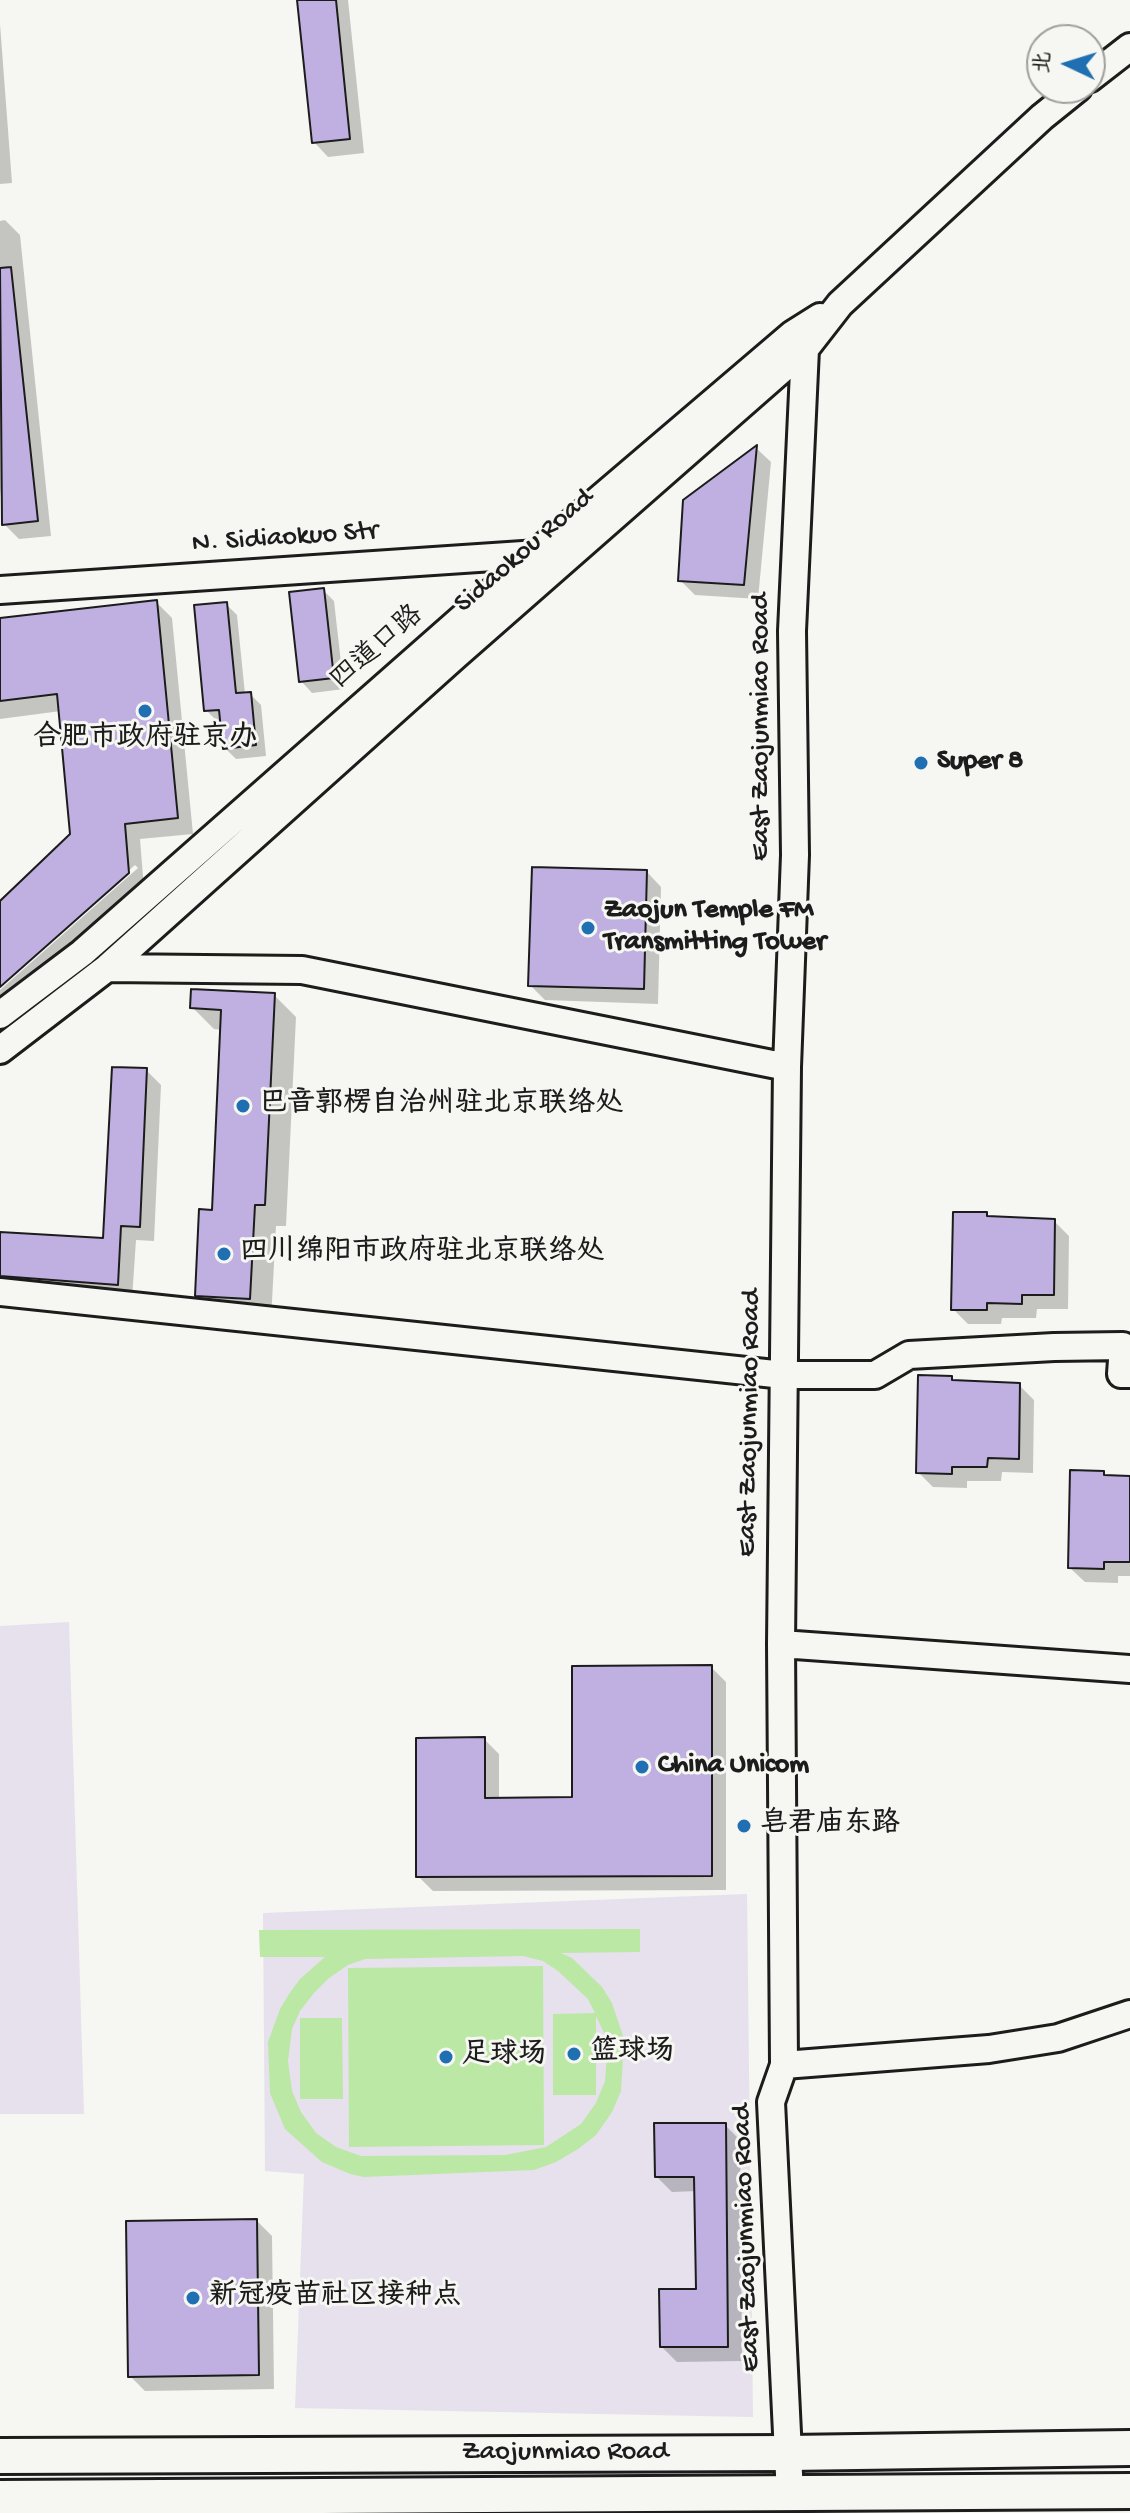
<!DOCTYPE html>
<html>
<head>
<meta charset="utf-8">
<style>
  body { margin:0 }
  #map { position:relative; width:1130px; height:2513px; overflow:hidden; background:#f6f6f2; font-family:"Gochi Hand","LXGW WenKai TC",sans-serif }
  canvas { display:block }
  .north { position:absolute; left:1026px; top:24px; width:80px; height:80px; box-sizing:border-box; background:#f6f6f2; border:2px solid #9f9f9c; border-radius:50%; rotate:274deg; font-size:22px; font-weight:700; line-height:32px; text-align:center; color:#1c1c1c }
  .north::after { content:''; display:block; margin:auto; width:28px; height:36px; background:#1f6fb2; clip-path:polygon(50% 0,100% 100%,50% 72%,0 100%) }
</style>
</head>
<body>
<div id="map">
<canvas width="1130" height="2513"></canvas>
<div class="north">北</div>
</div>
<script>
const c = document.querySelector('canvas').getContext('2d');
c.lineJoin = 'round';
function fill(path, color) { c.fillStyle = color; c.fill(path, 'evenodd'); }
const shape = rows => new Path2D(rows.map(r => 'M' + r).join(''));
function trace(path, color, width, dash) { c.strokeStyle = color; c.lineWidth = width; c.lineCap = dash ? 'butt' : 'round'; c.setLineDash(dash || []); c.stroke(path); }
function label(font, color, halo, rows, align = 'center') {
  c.font = font + ' "Gochi Hand","LXGW WenKai TC",sans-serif'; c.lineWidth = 6; c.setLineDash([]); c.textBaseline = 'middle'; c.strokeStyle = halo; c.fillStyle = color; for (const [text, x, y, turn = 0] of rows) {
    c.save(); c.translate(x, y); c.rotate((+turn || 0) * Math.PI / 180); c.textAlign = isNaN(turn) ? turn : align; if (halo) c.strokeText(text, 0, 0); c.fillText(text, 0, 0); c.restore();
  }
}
const built = shape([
  [69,1622,84,2114,0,2114,0,1626],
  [747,1894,753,2417,295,2408,304,2174,265,2171,263,1913]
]);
const green = shape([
  [640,1929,640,1952,561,1953,572,1958,602,1987,612,2003,624,2039,621,2091,612,2112,596,2135,578,2149,556,2162,534,2170,364,2177,350,2174,322,2162,285,2129,270,2093,268,2042,280,2009,289,1994,300,1979,325,1957,260,1957,259,1930],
  [523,1956,543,1961,558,1971,588,1999,595,2013,553,2014,553,2095,596,2095,596,2016,605,2035,607,2054,605,2081,596,2103,581,2124,546,2147,505,2155,361,2156,336,2147,316,2133,301,2112,292,2091,288,2061,292,2029,300,2011,314,1993,329,1978,348,1965,365,1959],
  [543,1966,544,2145,349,2147,348,1968],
  [300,2018,342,2018,343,2099,300,2099]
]);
const shadow = shape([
  [299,0,348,0,364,153,328,157,314,142],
  [0,24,12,183,0,184],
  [5,220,20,235,51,536,19,539,4,524,0,488,0,221],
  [756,448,771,462,758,599,695,595,680,580],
  [323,590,334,601,344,689,312,693,301,681],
  [156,602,172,618,193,834,140,839,144,889,0,1015,0,990,138,868,135,865,0,985,0,904,72,835,61,711,0,719,0,621],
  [226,604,237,615,245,694,250,694,261,705,266,756,236,759,225,748,222,721,217,721,206,710],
  [647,872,661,887,658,1004,545,1000,530,985],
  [274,995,296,1017,286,1226,276,1226,271,1320,219,1317,197,1295,214,1212,222,1030,214,1029,192,1007],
  [146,1070,161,1085,154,1241,136,1240,132,1299,0,1291,0,1234,105,1240],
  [986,1214,991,1219,1054,1221,1069,1236,1068,1309,1037,1309,1036,1318,1002,1318,1001,1324,968,1324,953,1309],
  [951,1378,955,1382,1019,1385,1034,1400,1033,1473,1002,1472,1001,1481,967,1481,967,1488,933,1487,918,1472],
  [1103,1473,1107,1477,1130,1478,1130,1576,1118,1576,1118,1583,1085,1582,1070,1568],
  [711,1667,726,1682,726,1890,433,1891,418,1876,484,1739,499,1754,499,1799,574,1799],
  [725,2125,740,2140,742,2361,677,2362,662,2347,698,2291,697,2191,672,2192,657,2177],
  [257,2221,272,2236,274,2389,145,2391,130,2376]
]);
const building = shape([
  [297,0,336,0,350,139,312,143,297,0],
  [11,267,38,521,2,525,0,268,11,267],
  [757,445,744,585,678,581,683,500,757,445],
  [324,588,334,678,299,682,289,592,324,588],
  [157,600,178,818,125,824,129,873,0,987,0,901,70,834,57,694,0,701,0,618,157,600],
  [227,602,236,693,251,692,256,745,223,749,219,710,204,711,194,605,227,602],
  [532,867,647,870,644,989,528,986,532,867],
  [191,989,275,993,265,1205,255,1205,250,1299,195,1296,199,1209,212,1210,221,1010,190,1008,191,989],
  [112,1067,147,1068,140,1227,121,1226,118,1285,0,1276,0,1232,103,1238,112,1067],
  [953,1212,987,1212,987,1216,1055,1219,1054,1295,1022,1295,1022,1304,987,1303,987,1310,951,1310,953,1212],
  [918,1375,952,1376,952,1380,1020,1383,1019,1459,988,1458,987,1467,952,1467,952,1474,916,1473,918,1375],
  [1070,1470,1104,1471,1104,1475,1130,1476,1130,1562,1104,1562,1104,1569,1068,1568,1070,1470],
  [712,1665,712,1876,416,1877,416,1738,485,1737,485,1798,572,1797,572,1666,712,1665],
  [654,2123,726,2123,728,2347,660,2347,659,2289,696,2289,694,2177,655,2177,654,2123],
  [257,2219,259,2375,128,2377,126,2221,257,2219]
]);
const minor = shape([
  [1090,78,1130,47],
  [0,590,538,554],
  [107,968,302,970,787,1067],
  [0,1015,82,953,535,554,793,334,820,317],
  [0,1050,107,968,455,656,805,349,840,304,1042,117,1078,88],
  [0,1292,784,1375,875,1375,909,1355,1054,1347,1123,1346,1121,1374,1130,1374],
  [781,1644,1130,1669],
  [784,2065,989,2049,1058,2038,1130,2014],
  [790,2495,771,2102,784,2065,781,1644,787,1067,795,855,792,631,805,349]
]);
const major = shape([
  [0,2456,789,2453,1130,2448],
  [0,2498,1130,2491]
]);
const markers = [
  [145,711,8,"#1f6fb2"],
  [921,763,8,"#1f6fb2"],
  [588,928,8,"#1f6fb2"],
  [243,1106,8,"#1f6fb2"],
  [224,1254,8,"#1f6fb2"],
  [642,1767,8,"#1f6fb2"],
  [744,1826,8,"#1f6fb2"],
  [574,2054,8,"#1f6fb2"],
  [446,2057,8,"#1f6fb2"],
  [193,2298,8,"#1f6fb2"]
];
const streetNames = [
  ["N. Sidiaokuo Str",285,539,-4],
  ["Sidaokou Road",525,552,-41],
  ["四道口路",378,649,-41],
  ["East Zaojunmiao Road",763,727,-90],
  ["East Zaojunmiao Road",751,1423,-89],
  ["East Zaojunmiao Road",748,2238,-92],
  ["Zaojunmiao Road",565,2454]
];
const poiNames = [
  ["合肥市政府驻京办",145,740,"center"],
  ["Super 8",937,763],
  ["Zaojun Temple FM",604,912],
  ["Transmitting Tower",604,944],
  ["巴音郭楞自治州驻北京联络处",259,1106],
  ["四川绵阳市政府驻北京联络处",240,1254],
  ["China Unicom",658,1767],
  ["皂君庙东路",760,1826],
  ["篮球场",590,2054],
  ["足球场",462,2057],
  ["新冠疫苗社区接种点",209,2298]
];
fill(built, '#e6e1ed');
fill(green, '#bbe8a5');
fill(shadow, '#0003');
fill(building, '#bfb0e1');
trace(building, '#1c1c1c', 2);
trace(minor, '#1c1c1c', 32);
trace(major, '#1c1c1c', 40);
trace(minor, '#f6f6f2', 26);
trace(major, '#f6f6f2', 34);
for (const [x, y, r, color] of markers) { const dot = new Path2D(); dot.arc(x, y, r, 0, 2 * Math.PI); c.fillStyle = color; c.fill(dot); trace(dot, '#f6f6f2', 3); }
label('28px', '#1c1c1c', '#f6f6f2', streetNames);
label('bold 28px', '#1c1c1c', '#f6f6f2', poiNames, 'left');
</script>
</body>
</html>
